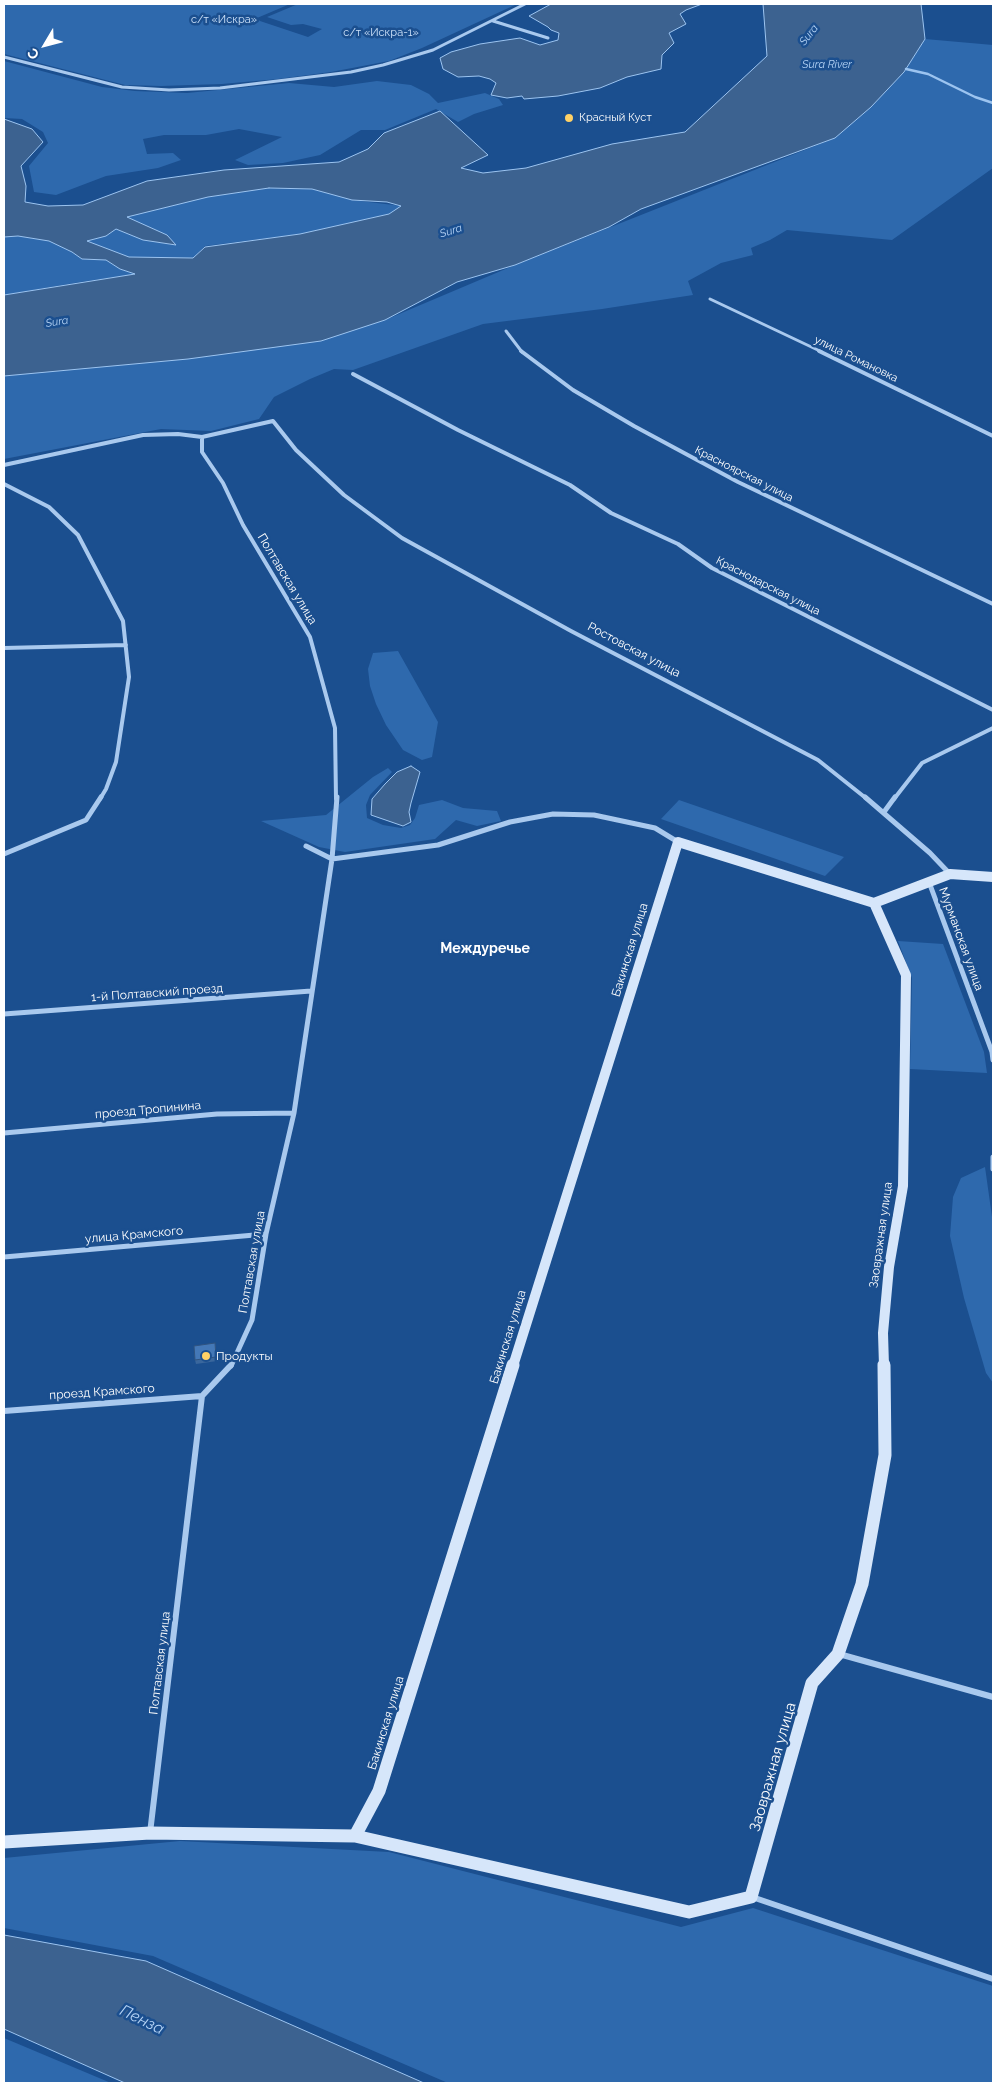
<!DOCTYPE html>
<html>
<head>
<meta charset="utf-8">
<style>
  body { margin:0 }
  #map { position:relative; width:997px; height:2087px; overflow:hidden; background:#1b4f8f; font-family:Raleway,sans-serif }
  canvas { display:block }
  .frame { position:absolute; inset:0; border:5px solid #fff; pointer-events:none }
  .north { position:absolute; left:20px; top:20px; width:50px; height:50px; -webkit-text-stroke:4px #1b4f8f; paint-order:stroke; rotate:233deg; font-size:14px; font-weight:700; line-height:20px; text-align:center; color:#fff }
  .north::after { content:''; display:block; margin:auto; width:18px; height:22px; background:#fff; clip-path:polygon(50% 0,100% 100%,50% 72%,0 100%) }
</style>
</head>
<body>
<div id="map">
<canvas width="997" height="2087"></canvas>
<div class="frame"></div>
<div class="north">С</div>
</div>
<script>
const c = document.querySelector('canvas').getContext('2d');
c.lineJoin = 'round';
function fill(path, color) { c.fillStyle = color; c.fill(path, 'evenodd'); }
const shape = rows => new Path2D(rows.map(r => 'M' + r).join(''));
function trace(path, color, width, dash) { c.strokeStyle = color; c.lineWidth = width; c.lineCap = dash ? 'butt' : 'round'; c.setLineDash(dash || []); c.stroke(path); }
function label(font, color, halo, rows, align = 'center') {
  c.font = font + ' Raleway,sans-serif'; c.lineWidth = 5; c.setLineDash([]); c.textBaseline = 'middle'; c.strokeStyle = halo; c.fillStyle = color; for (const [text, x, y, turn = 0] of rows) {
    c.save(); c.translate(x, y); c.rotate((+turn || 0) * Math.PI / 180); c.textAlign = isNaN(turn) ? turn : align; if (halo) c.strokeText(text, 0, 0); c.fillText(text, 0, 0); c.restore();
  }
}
const green = shape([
  [4,4,290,4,257,18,260,21,308,37,322,29,303,24,291,25,267,17,298,4,517,4,422,48,389,61,331,72,278,79,222,84,161,86,125,85,4,54],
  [925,39,993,45,993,168,892,240,787,230,770,240,751,248,753,255,721,263,688,281,693,295,602,309,483,324,353,370,334,369,310,379,274,397,259,419,211,431,161,429,4,459,4,375,385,320,515,265,835,138,911,61],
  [4,61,102,87,135,91,187,93,289,83,334,87,377,81,411,85,429,94,438,103,485,93,499,99,503,105,474,114,458,122,436,109,385,130,361,130,320,155,283,163,248,165,235,160,282,137,239,129,206,135,164,135,143,139,147,154,173,153,181,160,158,168,106,176,56,195,34,192,29,166,48,143,43,132,22,119,4,118],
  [269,188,312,189,352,200,402,206,389,214,300,234,205,246,193,258,129,257,86,241,105,236,116,229,143,240,175,245,167,235,126,217,208,197],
  [18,236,50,241,72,252,82,259,106,260,120,269,137,274,80,282,4,295,4,237],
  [398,651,438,722,432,757,422,760,403,750,386,725,376,704,370,686,368,669,373,653],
  [388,768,392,772,370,795,366,805,367,818,383,825,401,828,410,825,415,818,419,805,442,800,463,808,497,811,501,821,477,826,456,820,435,839,345,852,319,847,261,821,326,815,373,777],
  [679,800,844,857,825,876,661,819],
  [898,941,943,944,984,1052,987,1073,910,1069,912,978],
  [985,1167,993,1224,993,1383,986,1373,964,1298,950,1236,953,1197,961,1178],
  [180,1841,389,1852,681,1927,753,1908,993,1986,993,2083,448,2083,153,1956,4,1928,4,1858],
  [4,2038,111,2083,4,2083]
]);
const water = shape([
  [551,4,702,4,686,10,680,14,686,24,669,33,674,43,662,55,661,69,627,77,600,88,558,96,524,99,522,96,507,98,491,95,496,83,490,79,479,76,458,77,443,69,440,58,451,52,480,44,520,38,540,45,558,40,559,33,551,30,548,27,529,16,551,4],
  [763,4,921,4,925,39,904,72,871,107,835,138,641,209,609,227,515,265,457,282,385,320,321,341,188,359,4,376,4,295,135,274,120,269,106,260,82,259,72,252,49,241,18,236,4,237,4,119,32,129,43,142,21,166,26,186,25,202,48,206,83,205,147,181,224,170,339,162,368,149,384,133,440,111,488,155,461,168,483,173,526,168,612,144,685,132,767,56,763,4],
  [269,188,312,189,352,200,387,202,401,206,389,214,300,234,205,247,193,258,129,257,87,241,106,236,116,229,143,240,176,245,167,235,127,217,208,197,269,188],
  [411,766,420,772,411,803,409,812,411,822,403,826,371,815,372,799,385,784,397,772,411,766],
  [4,1935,146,1961,424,2083,125,2083,4,2029,4,1935]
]);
const stream = shape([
  [906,69,928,74,975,97,993,103]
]);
const streetFar3 = shape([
  [493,21,548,38],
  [4,57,122,87,169,90,220,88,351,72,383,65,433,50,525,4],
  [710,299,822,352],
  [506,331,522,352]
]);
const streetFar2 = shape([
  [521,351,573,390,634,426,738,482,993,604],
  [819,351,993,436],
  [353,374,458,430,570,485,611,513,678,544,712,568,993,710],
  [202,437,202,452,223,483,243,525,310,637,335,728,336,799],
  [4,465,143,435,178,434,202,437,273,421,296,450,344,495,402,538,571,631,818,760,867,799],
  [4,484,49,507,78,535,123,621,129,677,116,762,106,789,100,799],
  [4,648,126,645],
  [894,799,922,763,993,728]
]);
const streetFar1 = shape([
  [865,797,930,853,950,874],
  [884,812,895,797],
  [306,846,332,859],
  [4,854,86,820,101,797],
  [332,859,438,845,510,822,553,814,594,815,655,828,678,842],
  [929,882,992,1052,993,1060],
  [4,1014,311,991],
  [4,1133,217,1114,294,1113],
  [993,1157,993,1169],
  [4,1257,266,1234],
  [231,1366,252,1320,266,1234,294,1113,332,859,337,797]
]);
const street = shape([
  [4,1411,202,1396],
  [839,1654,993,1697],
  [150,1833,202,1396,231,1365],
  [752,1897,993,1979]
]);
const secondaryFar1 = shape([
  [874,903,950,874,993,877],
  [874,903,906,975,903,1186,889,1267,883,1333,884,1366],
  [513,1366,678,842,874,903]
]);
const secondary = shape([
  [355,1836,379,1791,513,1365],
  [4,1842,150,1833,355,1836,689,1912,751,1897,812,1683,838,1654,862,1584,885,1455,884,1365]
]);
const wall = shape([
  [215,1343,217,1361,196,1364,195,1360]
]);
const building = shape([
  [215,1343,216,1357,195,1360,194,1346,215,1343]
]);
const markers = [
  [569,118,5,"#ffd166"],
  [206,1356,5,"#ffd166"]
];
const farParknames = [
  ["с/т «Искра»",224,20],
  ["с/т «Искра-1»",381,33]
];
const farWaternames = [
  ["Sura",809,35,-52],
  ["Sura River",827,65],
  ["Sura",451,231,-17],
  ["Sura",57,322,-9]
];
const farPoinames = [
  ["Красный Куст",579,118]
];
const farStreetnames = [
  ["улица Романовка",856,359,26],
  ["Красноярская улица",744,474,27],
  ["Краснодарская улица",768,586,27]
];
const streetNames = [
  ["Полтавская улица",287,579,59],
  ["Ростовская улица",634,650,28],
  ["Мурманская улица",961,939,70],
  ["Бакинская улица",630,950,-73],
  ["1-й Полтавский проезд",157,993,-4],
  ["проезд Тропинина",148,1110,-5],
  ["улица Крамского",134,1235,-5],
  ["Заовражная улица",881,1235,-82],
  ["Полтавская улица",252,1262,-80],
  ["Бакинская улица",508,1337,-73],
  ["проезд Крамского",102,1392,-4],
  ["Полтавская улица",160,1663,-83],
  ["Бакинская улица",386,1723,-73]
];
const poiNames = [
  ["Продукты",216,1356]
];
const neighbourhoodNames = [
  ["Междуречье",485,949]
];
const nearStreetnames = [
  ["Заовражная улица",773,1767,-74]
];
const nearWaternames = [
  ["Пенза",142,2020,26]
];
fill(green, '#2e69ad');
fill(water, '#3c6290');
trace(water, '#9cc4f0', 1);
trace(stream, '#9cc4f0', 2.5);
trace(streetFar3, '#a9c9ee', 3);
trace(streetFar2, '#a9c9ee', 4);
trace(streetFar1, '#a9c9ee', 5);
trace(street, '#a9c9ee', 6);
trace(secondaryFar1, '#d6e6fa', 10);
trace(secondary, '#d6e6fa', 13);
fill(wall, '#3a679d');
fill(building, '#4478b7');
trace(building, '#305480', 1);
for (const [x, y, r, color] of markers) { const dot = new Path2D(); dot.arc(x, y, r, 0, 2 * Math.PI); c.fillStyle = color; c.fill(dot); trace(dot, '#1b4f8f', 2); }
label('11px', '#cfe3fa', '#1b4f8f', farParknames);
label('italic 11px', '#b5d3f5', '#1b4f8f', farWaternames);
label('11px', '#fff', '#1b4f8f', farPoinames, 'left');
label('11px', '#fff', '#1b4f8f', farStreetnames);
label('12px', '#fff', '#1b4f8f', streetNames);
label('12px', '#fff', '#1b4f8f', poiNames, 'left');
label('bold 14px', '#fff', '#1b4f8f', neighbourhoodNames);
label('15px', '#fff', '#1b4f8f', nearStreetnames);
label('italic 16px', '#b5d3f5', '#1b4f8f', nearWaternames);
</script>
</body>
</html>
